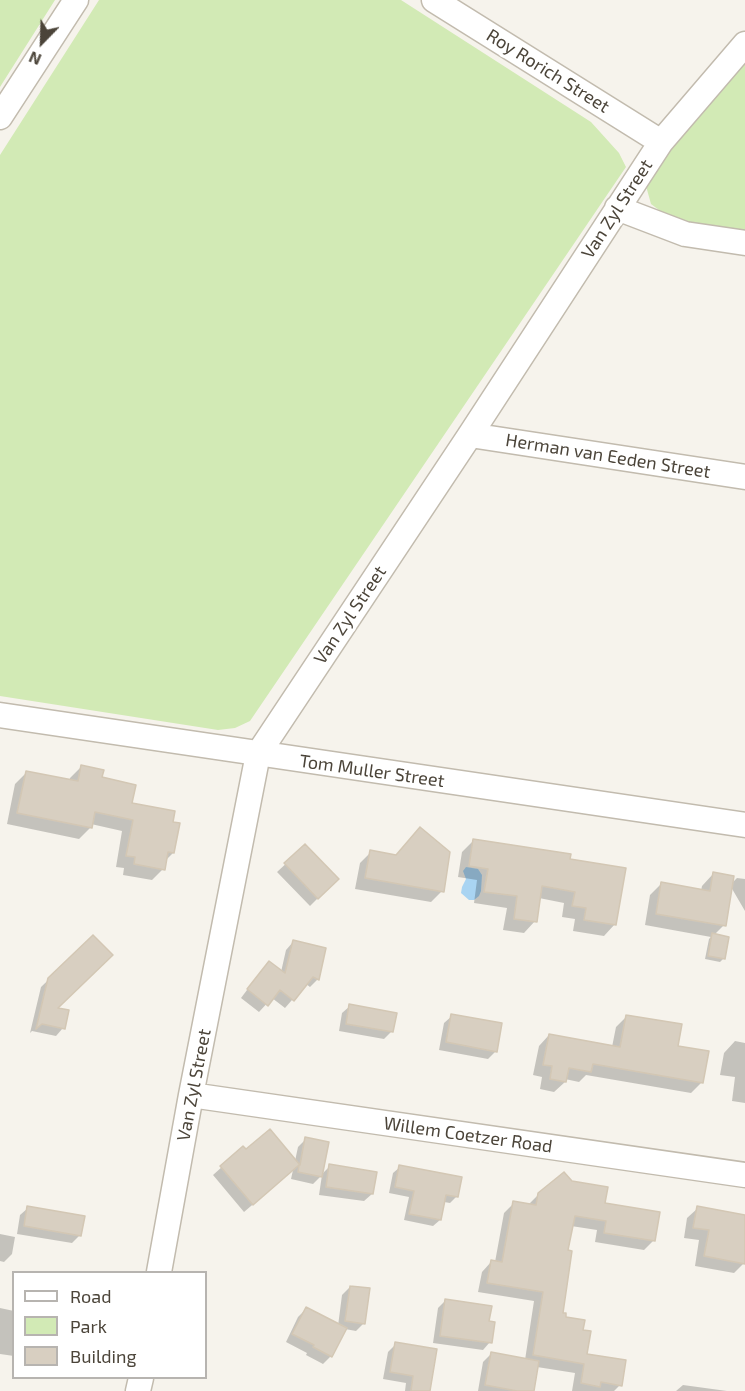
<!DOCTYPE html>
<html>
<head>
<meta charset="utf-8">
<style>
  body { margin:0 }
  #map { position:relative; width:745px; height:1391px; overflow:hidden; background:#f6f3ec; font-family:"Exo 2",sans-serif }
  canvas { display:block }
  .legend { position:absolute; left:12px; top:1271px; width:195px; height:108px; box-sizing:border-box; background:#fff; border:2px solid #b7b4b0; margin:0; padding:8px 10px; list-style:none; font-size:18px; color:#4b4439 }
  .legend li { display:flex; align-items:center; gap:12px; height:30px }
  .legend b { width:30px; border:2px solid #b7b4b0 }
  .north { position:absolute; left:12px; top:12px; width:60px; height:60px; -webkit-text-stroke:4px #fff; paint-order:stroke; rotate:203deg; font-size:16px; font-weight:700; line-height:24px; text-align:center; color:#4b4439 }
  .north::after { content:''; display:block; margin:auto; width:21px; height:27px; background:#4b4439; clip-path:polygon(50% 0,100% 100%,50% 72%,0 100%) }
</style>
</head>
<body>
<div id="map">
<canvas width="745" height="1391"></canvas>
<ul class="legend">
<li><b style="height:8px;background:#fff"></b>Road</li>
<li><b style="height:16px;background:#d2eab5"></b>Park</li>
<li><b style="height:16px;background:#d8cfc1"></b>Building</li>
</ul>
<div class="north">N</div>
</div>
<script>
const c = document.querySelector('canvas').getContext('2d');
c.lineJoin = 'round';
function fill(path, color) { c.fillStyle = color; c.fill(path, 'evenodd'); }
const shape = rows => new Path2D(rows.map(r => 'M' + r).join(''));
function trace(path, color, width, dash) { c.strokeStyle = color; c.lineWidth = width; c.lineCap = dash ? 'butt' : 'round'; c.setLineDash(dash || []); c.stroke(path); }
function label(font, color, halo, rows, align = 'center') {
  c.font = font + ' "Exo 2",sans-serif'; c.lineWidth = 6; c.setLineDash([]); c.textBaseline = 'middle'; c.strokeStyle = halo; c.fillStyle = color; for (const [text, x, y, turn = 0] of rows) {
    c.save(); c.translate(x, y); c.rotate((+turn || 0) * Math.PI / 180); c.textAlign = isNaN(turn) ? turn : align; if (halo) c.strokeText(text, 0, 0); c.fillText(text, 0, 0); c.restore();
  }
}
const green = shape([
  [0,0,55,0,0,87],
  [99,0,401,0,591,122,619,153,626,167,250,721,235,728,218,730,0,696,0,155],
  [745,60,745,234,689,225,667,216,651,204,646,186,673,143]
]);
const water = shape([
  [466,867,478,869,482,875,481,891,479,896,474,900,469,900,461,893,462,887,466,879,463,871]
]);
const shadow = shape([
  [81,767,101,778,130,804,173,853,165,861,163,869,152,880,123,875,124,868,116,867,122,831,91,824,91,827,79,839,7,824,15,784,26,773,69,781,70,778],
  [474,840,569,860,615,924,604,936,573,931,575,919,562,917,564,903,539,898,535,921,524,933,503,930,507,908,474,903,477,880,458,877,462,852],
  [305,846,337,879,310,906,277,872],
  [371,852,442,891,431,902,355,889,360,863],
  [713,874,731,884,737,878,745,879,745,911,731,887,724,925,714,935,723,959,720,962,705,959,709,939,711,937,645,925,650,895,661,884,701,891,702,886],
  [93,937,55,1009,63,1028,56,1036,32,1031,30,1033,41,987],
  [293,942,318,979,310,987,306,984,285,1008,272,998,259,1012,241,998,262,970,281,972,286,950],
  [350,1006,392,1031,384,1039,339,1031,342,1013],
  [452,1016,496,1051,488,1059,439,1050,444,1023],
  [626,1017,676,1047,702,1082,691,1093,586,1075,579,1082,565,1079,565,1082,554,1092,540,1089,542,1077,533,1075,539,1046,549,1035,612,1047,616,1027],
  [735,1041,745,1043,745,1103,732,1101,735,1077,720,1075,724,1053],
  [306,1139,321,1175,330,1166,372,1194,364,1201,319,1195,322,1175,313,1184,291,1179,293,1170,244,1212,213,1175,243,1148,246,1151,295,1161,298,1147],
  [400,1167,457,1196,450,1203,444,1202,440,1220,433,1226,404,1220,409,1197,389,1193,393,1173],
  [571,1182,654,1240,644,1250,595,1242,597,1230,571,1226,567,1251,561,1314,564,1318,581,1331,585,1355,620,1385,614,1391,572,1391,575,1373,537,1367,532,1391,478,1391,483,1362,491,1354,525,1360,534,1301,478,1292,482,1272,491,1262,495,1262,504,1213,514,1203,529,1204,539,1194],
  [28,1208,80,1235,72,1243,17,1234,20,1215],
  [698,1208,745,1217,745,1262,734,1273,695,1266,699,1240,684,1238,687,1218],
  [0,1234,15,1237,12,1254,4,1262,0,1261],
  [350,1287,364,1323,356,1331,345,1329,331,1356,323,1364,306,1355,307,1353,286,1342,298,1317,306,1309,338,1326,342,1295],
  [446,1300,487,1322,490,1342,483,1350,433,1343,438,1308],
  [0,1308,14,1311,14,1356,0,1354],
  [396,1344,428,1391,405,1391,406,1383,383,1379,388,1352],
  [683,1385,727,1391,676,1391]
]);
const building = shape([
  [81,765,104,770,102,777,136,785,132,803,175,811,173,822,180,823,174,853,168,852,165,870,134,864,135,857,126,856,133,820,95,812,92,828,17,813,26,771,78,781,81,765],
  [420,827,450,852,444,892,365,878,370,850,396,855,420,827],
  [473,839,571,854,570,859,626,868,616,925,584,920,586,908,572,906,575,892,542,886,537,922,514,919,517,896,484,892,488,869,469,866,473,839],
  [305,844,339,879,318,899,284,863,305,844],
  [713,872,734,876,726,926,656,914,661,882,710,891,713,872],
  [712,933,729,937,725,959,708,956,712,933],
  [93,935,113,955,58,1008,69,1010,65,1029,42,1024,36,1029,48,978,93,935],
  [293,940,326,948,319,980,313,977,294,1001,280,990,268,1006,247,989,269,961,285,973,293,940],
  [349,1004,397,1013,393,1032,346,1024,349,1004],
  [451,1014,502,1023,497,1052,446,1042,451,1014],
  [626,1015,682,1024,678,1046,709,1051,703,1083,593,1064,591,1072,569,1068,566,1082,550,1079,552,1066,543,1065,549,1034,620,1047,626,1015],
  [270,1129,300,1165,305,1137,329,1142,322,1177,298,1172,299,1165,253,1205,220,1166,243,1146,246,1149,270,1129],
  [329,1164,377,1172,373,1194,326,1187,329,1164],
  [399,1165,462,1177,458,1197,446,1195,441,1220,409,1214,414,1191,395,1187,399,1165],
  [564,1172,572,1181,608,1187,605,1203,660,1212,655,1241,604,1233,606,1221,575,1216,568,1250,572,1251,563,1313,566,1313,566,1317,585,1320,583,1330,591,1331,587,1354,626,1360,622,1386,601,1382,600,1387,581,1383,584,1364,533,1355,543,1292,487,1283,491,1260,502,1262,513,1201,536,1205,538,1193,564,1172],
  [27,1206,85,1216,81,1236,24,1226,27,1206],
  [697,1206,745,1215,745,1264,704,1256,709,1230,693,1228,697,1206],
  [350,1286,370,1288,365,1324,345,1321,350,1286],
  [445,1299,492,1306,489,1321,495,1322,492,1343,440,1336,445,1299],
  [306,1307,347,1328,332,1357,313,1347,314,1345,292,1334,306,1307],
  [395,1342,437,1349,430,1391,411,1391,413,1376,390,1372,395,1342],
  [491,1352,539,1361,534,1391,517,1391,485,1385,491,1352]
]);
const minor = shape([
  [434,0,661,142],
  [0,117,76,0],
  [617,208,685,234,745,243],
  [470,435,745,477],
  [0,715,745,825],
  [191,1095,745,1175],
  [159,1272,191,1095,258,754,470,435,661,142,745,44],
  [138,1391,141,1378]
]);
const streetNames = [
  ["Roy Rorich Street",548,71,32],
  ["Van Zyl Street",617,209,-57],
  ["Herman van Eeden Street",608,456,9],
  ["Van Zyl Street",350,615,-56],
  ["Tom Muller Street",372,771,8],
  ["Van Zyl Street",194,1085,-79],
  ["Willem Coetzer Road",468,1135,8]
];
fill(green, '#d2eab5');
fill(water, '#a9d4f2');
fill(shadow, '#0003');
fill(building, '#d8cfc1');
trace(building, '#d3c7b4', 1.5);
trace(minor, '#c2bbae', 27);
trace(minor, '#fff', 24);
label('18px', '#4b4439', '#fff', streetNames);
</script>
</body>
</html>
